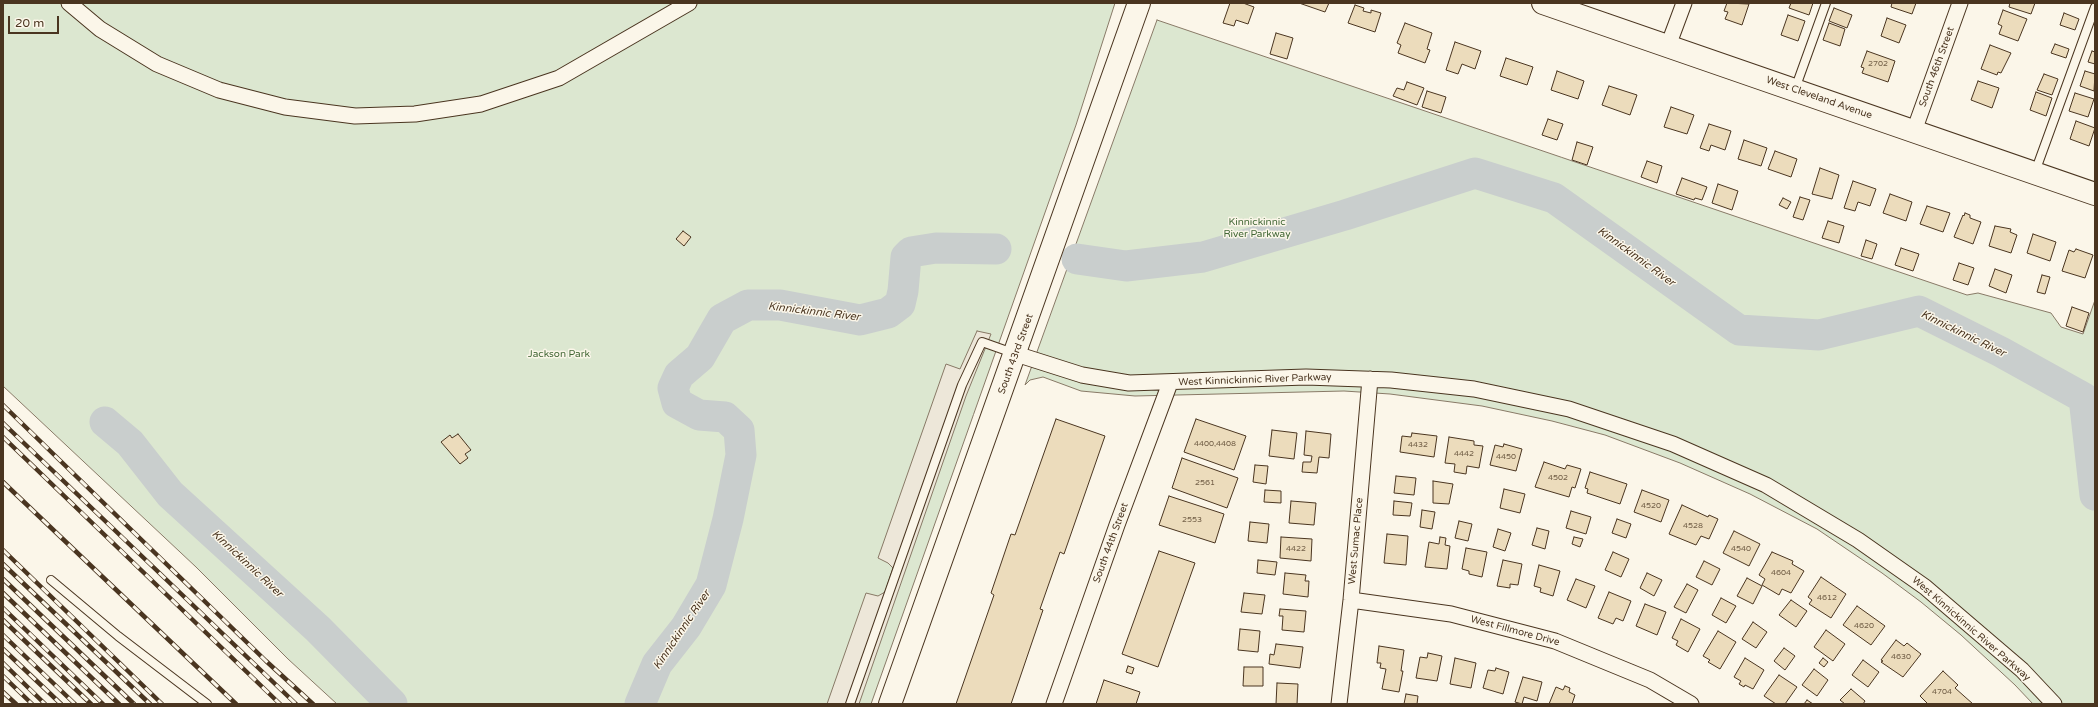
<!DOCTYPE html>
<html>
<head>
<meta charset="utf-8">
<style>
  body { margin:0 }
  #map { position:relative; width:2098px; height:707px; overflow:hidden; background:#fbf6e9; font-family:"Varela Round",sans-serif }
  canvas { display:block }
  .frame { position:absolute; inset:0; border:4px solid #4a3520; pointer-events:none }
  .scale { position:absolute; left:8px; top:16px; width:51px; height:18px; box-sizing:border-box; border:2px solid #4a3520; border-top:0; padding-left:5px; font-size:12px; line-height:14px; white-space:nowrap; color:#4a3520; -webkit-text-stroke:3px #fbf6e9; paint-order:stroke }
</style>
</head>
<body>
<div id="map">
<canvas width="2098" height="707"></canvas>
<div class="frame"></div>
<div class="scale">20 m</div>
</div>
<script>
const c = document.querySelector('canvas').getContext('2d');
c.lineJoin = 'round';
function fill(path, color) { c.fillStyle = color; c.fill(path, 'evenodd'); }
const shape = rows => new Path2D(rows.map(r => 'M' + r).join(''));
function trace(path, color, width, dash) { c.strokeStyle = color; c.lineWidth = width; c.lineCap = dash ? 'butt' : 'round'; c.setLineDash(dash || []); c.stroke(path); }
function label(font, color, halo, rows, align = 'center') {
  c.font = font + ' "Varela Round",sans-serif'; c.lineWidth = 3; c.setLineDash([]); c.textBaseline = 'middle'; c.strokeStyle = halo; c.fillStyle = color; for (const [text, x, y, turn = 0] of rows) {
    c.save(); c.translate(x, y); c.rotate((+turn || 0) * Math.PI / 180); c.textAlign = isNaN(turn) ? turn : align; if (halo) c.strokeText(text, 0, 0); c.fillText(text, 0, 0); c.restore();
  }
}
const green = shape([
  [3,3,1115,3,1076,125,871,704,337,704,288,659,196,567,3,386,3,3],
  [1157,20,1967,295,1978,293,2051,313,2061,327,2083,334,2095,300,2095,704,2033,704,2015,685,1961,635,1921,602,1882,573,1817,529,1750,494,1680,463,1605,435,1552,421,1482,406,1390,394,1344,391,1135,396,1081,391,1043,377,1030,380,1025,385,1157,20]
]);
const parking = shape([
  [977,331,991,334,966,396,859,704,827,704,866,593,878,596,885,592,893,568,888,563,878,558,946,364,960,369,977,331]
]);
const river = shape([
  [1077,259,1126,266,1203,257,1345,215,1475,173,1554,198,1739,330,1819,335,1919,311,2001,352,2084,398,2095,495],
  [105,422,130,443,170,494,318,629,392,704],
  [640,704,657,664,686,627,711,585,728,519,741,455,739,430,725,417,699,415,677,403,673,388,679,375,700,357,722,319,748,305,780,305,860,320,888,313,900,304,903,291,906,257,911,252,936,248,996,249]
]);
const building = shape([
  [1230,3,1243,3,1254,7,1248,24,1236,20,1234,26,1223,23,1230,3],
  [1299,3,1329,3,1325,12,1299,3],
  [1727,3,1749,4,1742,25,1725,19,1728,12,1724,11,1727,3],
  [1791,3,1813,3,1809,15,1789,8,1791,3],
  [1892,3,1916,3,1912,14,1891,7,1892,3],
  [2010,3,2035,3,2031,14,2009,7,2010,3],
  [1355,5,1364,8,1363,11,1371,13,1371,10,1381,13,1375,32,1348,23,1355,5],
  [1834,8,1852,15,1847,28,1829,21,1834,8],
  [2003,10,2027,19,2018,41,1999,34,2002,26,1998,24,2003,10],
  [2064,13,2079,19,2075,30,2060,25,2064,13],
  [1788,15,1805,21,1798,41,1781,35,1788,15],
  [1887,18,1906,25,1899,43,1881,36,1887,18],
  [1405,23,1432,33,1427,49,1430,50,1425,63,1398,53,1401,45,1397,43,1405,23],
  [1829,23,1845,29,1840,46,1823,40,1829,23],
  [1276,33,1293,38,1287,59,1270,54,1276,33],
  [1455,42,1481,51,1475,69,1462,64,1458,74,1446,70,1455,42],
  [2055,44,2069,49,2066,58,2051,53,2055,44],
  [1990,45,2011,53,2001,73,1998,72,1997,75,1981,69,1990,45],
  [1867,51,1895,61,1888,82,1862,73,1864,68,1861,67,1867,51],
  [2092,51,2095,52,2095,64,2088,62,2092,51],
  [1506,58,1533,67,1527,85,1500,76,1506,58],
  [1557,71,1584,81,1578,99,1551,90,1557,71],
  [2085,71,2095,74,2094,91,2080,86,2085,71],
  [2044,74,2058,79,2052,95,2037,90,2044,74],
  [1978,81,1999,88,1992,108,1971,100,1978,81],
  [1407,82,1424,88,1417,105,1393,96,1397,88,1404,90,1407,82],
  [1609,86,1637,95,1630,115,1602,105,1609,86],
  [1427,91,1446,97,1441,113,1422,107,1427,91],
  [2036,92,2052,98,2046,116,2030,110,2036,92],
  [2075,93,2094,99,2088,117,2069,111,2075,93],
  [1671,107,1694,115,1687,134,1664,127,1671,107],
  [1548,119,1563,124,1557,140,1542,135,1548,119],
  [2076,121,2095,128,2089,146,2070,139,2076,121],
  [1709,124,1731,131,1725,150,1711,145,1709,151,1700,148,1709,124],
  [1744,140,1767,148,1761,166,1738,159,1744,140],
  [1577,142,1593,147,1587,165,1572,160,1577,142],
  [1775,151,1797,159,1791,177,1768,169,1775,151],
  [1647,161,1662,166,1657,183,1641,177,1647,161],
  [1820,168,1839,175,1832,199,1812,194,1820,168],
  [1682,178,1707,187,1702,200,1695,198,1694,200,1676,194,1682,178],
  [1853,181,1876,189,1870,206,1858,202,1855,211,1844,208,1853,181],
  [1718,184,1738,191,1732,210,1712,203,1718,184],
  [1890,194,1912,202,1906,221,1883,213,1890,194],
  [1800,197,1810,200,1803,220,1793,217,1800,197],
  [1783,198,1791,202,1787,209,1779,205,1783,198],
  [1927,206,1950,213,1943,232,1920,224,1927,206],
  [1965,213,1970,215,1970,218,1981,222,1973,244,1954,237,1963,215,1964,216,1965,213],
  [1828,221,1844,226,1839,243,1822,238,1828,221],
  [1995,226,2011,229,2010,232,2017,235,2011,253,1989,246,1995,226],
  [683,231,691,237,684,246,676,239,683,231],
  [2033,234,2056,242,2050,261,2027,253,2033,234],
  [1866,240,1877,244,1872,259,1861,256,1866,240],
  [1901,248,1919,254,1913,271,1895,265,1901,248],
  [2076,249,2093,255,2085,278,2062,271,2069,250,2074,252,2076,249],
  [1959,263,1974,268,1968,285,1953,280,1959,263],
  [1995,269,2012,275,2006,293,1989,286,1995,269],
  [2042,275,2050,277,2045,294,2037,292,2042,275],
  [2072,307,2089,313,2083,332,2066,326,2072,307],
  [1056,419,1105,436,1064,554,1060,552,1040,609,1043,610,1011,704,956,704,994,595,991,593,1011,534,1015,535,1056,419],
  [1196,419,1246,436,1234,470,1184,452,1196,419],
  [1272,430,1297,433,1294,459,1269,456,1272,430],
  [1306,431,1331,434,1329,458,1319,457,1317,473,1302,472,1303,462,1311,462,1312,456,1304,455,1306,431],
  [1412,433,1437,436,1434,457,1400,452,1402,436,1411,437,1412,433],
  [458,434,471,450,465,454,468,458,460,464,441,442,450,435,452,438,458,434],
  [1449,437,1474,441,1474,445,1483,446,1479,468,1467,466,1466,474,1454,472,1455,464,1445,463,1449,437],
  [1504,444,1522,449,1516,471,1490,465,1495,445,1503,447,1504,444],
  [1182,458,1238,478,1227,508,1172,488,1182,458],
  [1544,462,1565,469,1567,465,1581,469,1575,488,1572,487,1569,497,1535,487,1544,462],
  [1255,465,1268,466,1266,484,1253,482,1255,465],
  [1590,472,1627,484,1620,504,1587,493,1588,489,1585,488,1590,472],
  [1396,476,1416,478,1414,495,1394,493,1396,476],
  [1433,481,1453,484,1449,504,1433,503,1433,481],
  [1504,489,1525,494,1520,513,1500,508,1504,489],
  [1265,490,1281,491,1281,503,1264,502,1265,490],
  [1642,490,1669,500,1661,522,1634,512,1642,490],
  [1169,496,1224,514,1215,543,1159,525,1169,496],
  [1291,501,1316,503,1314,525,1289,523,1291,501],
  [1394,501,1412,503,1410,516,1393,515,1394,501],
  [1682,505,1708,517,1709,515,1718,519,1709,539,1701,536,1696,545,1669,534,1682,505],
  [1422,510,1435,512,1432,529,1420,527,1422,510],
  [1571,511,1591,517,1586,534,1566,528,1571,511],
  [1617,519,1631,524,1626,538,1612,533,1617,519],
  [1459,521,1472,524,1468,541,1455,538,1459,521],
  [1250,522,1269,524,1267,543,1248,541,1250,522],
  [1537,528,1549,531,1545,549,1532,545,1537,528],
  [1498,529,1511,533,1505,551,1493,547,1498,529],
  [1734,531,1760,544,1749,566,1723,553,1734,531],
  [1387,534,1408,536,1406,565,1384,563,1387,534],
  [1281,537,1312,539,1311,561,1280,558,1281,537],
  [1440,537,1446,538,1445,545,1450,546,1447,569,1425,567,1429,542,1439,544,1440,537],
  [1574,537,1583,539,1580,547,1572,544,1574,537],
  [1466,548,1487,552,1482,577,1469,574,1469,571,1462,569,1466,548],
  [1159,551,1195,563,1158,667,1122,654,1159,551],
  [1613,552,1629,559,1621,577,1605,570,1613,552],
  [1772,552,1793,561,1792,564,1804,571,1791,593,1782,589,1779,595,1762,585,1765,579,1759,575,1772,552],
  [1258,560,1277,562,1275,575,1257,573,1258,560],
  [1503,560,1522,564,1518,585,1510,584,1510,588,1497,586,1503,560],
  [1704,561,1720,569,1712,585,1696,577,1704,561],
  [1539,565,1560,571,1553,596,1540,592,1541,588,1534,586,1539,565],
  [1285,573,1306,575,1305,581,1309,581,1308,597,1283,594,1285,573],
  [1647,573,1662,580,1654,596,1640,588,1647,573],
  [1821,577,1846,594,1831,618,1809,604,1812,600,1808,597,1821,577],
  [1747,578,1762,586,1753,604,1737,596,1747,578],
  [1576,579,1595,586,1586,608,1567,600,1576,579],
  [1687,584,1698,590,1686,613,1674,607,1687,584],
  [1609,592,1631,601,1623,621,1616,618,1613,624,1598,618,1609,592],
  [1244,593,1265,595,1262,614,1241,612,1244,593],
  [1721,598,1736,606,1726,623,1712,615,1721,598],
  [1791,600,1807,611,1796,627,1779,615,1791,600],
  [1645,604,1666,612,1657,635,1636,626,1645,604],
  [1857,606,1885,626,1871,645,1843,625,1857,606],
  [1280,609,1306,611,1304,632,1282,630,1283,616,1279,616,1280,609],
  [1681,619,1700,629,1688,652,1676,645,1678,641,1672,638,1681,619],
  [1753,622,1767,632,1756,648,1742,639,1753,622],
  [1240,629,1260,631,1258,652,1238,650,1240,629],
  [1826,630,1845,644,1833,661,1814,647,1826,630],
  [1718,631,1736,642,1720,669,1708,662,1710,660,1703,656,1718,631],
  [1896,640,1904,646,1907,643,1921,654,1903,677,1881,662,1883,661,1881,660,1896,640],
  [1276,644,1303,647,1300,668,1269,664,1270,654,1274,655,1276,644],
  [1379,646,1404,650,1401,671,1403,671,1399,692,1382,689,1386,669,1380,668,1381,663,1377,663,1379,646],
  [1784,648,1795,656,1785,670,1774,661,1784,648],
  [1428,653,1442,656,1437,681,1416,678,1420,657,1427,658,1428,653],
  [1455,658,1476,663,1471,688,1450,684,1455,658],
  [1745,658,1764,670,1753,689,1745,685,1744,687,1739,684,1741,681,1734,677,1745,658],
  [1823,658,1828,662,1824,667,1819,663,1823,658],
  [1863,660,1879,672,1868,687,1852,675,1863,660],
  [1128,666,1134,668,1132,674,1126,672,1128,666],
  [1244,667,1263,667,1263,686,1243,686,1244,667],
  [1496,668,1509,672,1503,694,1483,688,1488,670,1495,671,1496,668],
  [1814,669,1828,680,1817,696,1802,685,1814,669],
  [1943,671,1958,685,1955,688,1973,704,1928,704,1920,696,1943,671],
  [1779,675,1797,687,1785,704,1776,704,1764,696,1779,675],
  [1523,677,1542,682,1537,701,1524,697,1522,704,1515,702,1523,677],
  [1104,680,1140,692,1136,704,1096,704,1104,680],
  [1277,683,1298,684,1297,704,1276,704,1277,683],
  [1565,686,1570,688,1569,692,1575,695,1572,704,1549,704,1556,687,1563,690,1565,686],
  [1851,689,1865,701,1863,704,1845,704,1840,700,1851,689],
  [1406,694,1418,696,1417,704,1404,704,1406,694],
  [1807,700,1813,704,1804,704,1807,700]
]);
const lane = shape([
  [1795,89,1826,3],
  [2035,172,2095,7],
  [51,580,118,636,207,704],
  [850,704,962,385,982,342,1013,353]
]);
const street = shape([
  [69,3,100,29,157,64,219,90,285,107,355,116,415,114,481,104,559,78,689,3],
  [1668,46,1684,3],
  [1914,131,1960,3],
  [1016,354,1082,375,1129,383,1306,377,1391,380,1474,389,1569,409,1673,444,1766,485,1858,540,1925,587,2022,670,2054,704],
  [1351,600,1451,614,1555,641,1650,680,1691,704],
  [1054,704,1117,525,1170,383],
  [1339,704,1351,600,1370,379]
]);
const secondary = shape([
  [1543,3,2095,194],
  [890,704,1139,3]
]);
const rail = shape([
  [3,405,266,661,313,704],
  [3,423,296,704],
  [3,437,280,704],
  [3,482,236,704],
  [3,550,162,704],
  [3,564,150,704],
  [3,579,134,704],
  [3,593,119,704],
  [3,608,103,704],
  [3,620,91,704],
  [3,635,75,704],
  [3,649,61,704],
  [3,663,45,704],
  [3,676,32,704],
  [3,692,16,704]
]);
const numberNames = [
  ["2702",1878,64],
  ["4400,4408",1215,444],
  ["4432",1418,445],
  ["4442",1464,454],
  ["4450",1506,457],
  ["4502",1558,478],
  ["2561",1205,483],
  ["4520",1651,506],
  ["2553",1192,520],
  ["4528",1693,526],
  ["4422",1296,549],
  ["4540",1741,549],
  ["4604",1781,573],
  ["4612",1827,598],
  ["4620",1864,626],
  ["4630",1901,657],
  ["4704",1942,692]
];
const streetNames = [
  ["South 46th Street",1937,67,-70],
  ["West Cleveland Avenue",1819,98,19],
  ["South 43rd Street",1016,354,-70],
  ["West Kinnickinnic River Parkway",1255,380,-2],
  ["West Sumac Place",1356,541,-85],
  ["South 44th Street",1111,543,-70],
  ["West Kinnickinnic River Parkway",1971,629,41],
  ["West Fillmore Drive",1515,631,15]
];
const parkNames = [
  ["Kinnickinnic",1257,222],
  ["River Parkway",1257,234],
  ["Jackson Park",559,354]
];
const waterNames = [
  ["Kinnickinnic River",1636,257,36],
  ["Kinnickinnic River",814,312,7],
  ["Kinnickinnic River",1963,334,26],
  ["Kinnickinnic River",247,564,43],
  ["Kinnickinnic River",682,630,-56]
];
fill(green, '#dce7d0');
trace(green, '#887966', 1);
fill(parking, '#ede7d9');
trace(parking, '#887966', 1);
trace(river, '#c9cecd', 31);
fill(building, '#ecdcbc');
trace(building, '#4a3520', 1);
trace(lane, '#4a3520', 10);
trace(street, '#4a3520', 17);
trace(secondary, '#4a3520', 24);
trace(lane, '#fbf6e9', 8);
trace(street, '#fbf6e9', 15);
trace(secondary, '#fbf6e9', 22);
trace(rail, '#4a3520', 4.5);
trace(rail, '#fbf6e9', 3, [9]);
label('8px', '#725f47', null, numberNames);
label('10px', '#4a3520', '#fbf6e9', streetNames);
label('10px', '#436837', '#fbf6e9', parkNames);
label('italic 11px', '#4a3520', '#fbf6e9', waterNames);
</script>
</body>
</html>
